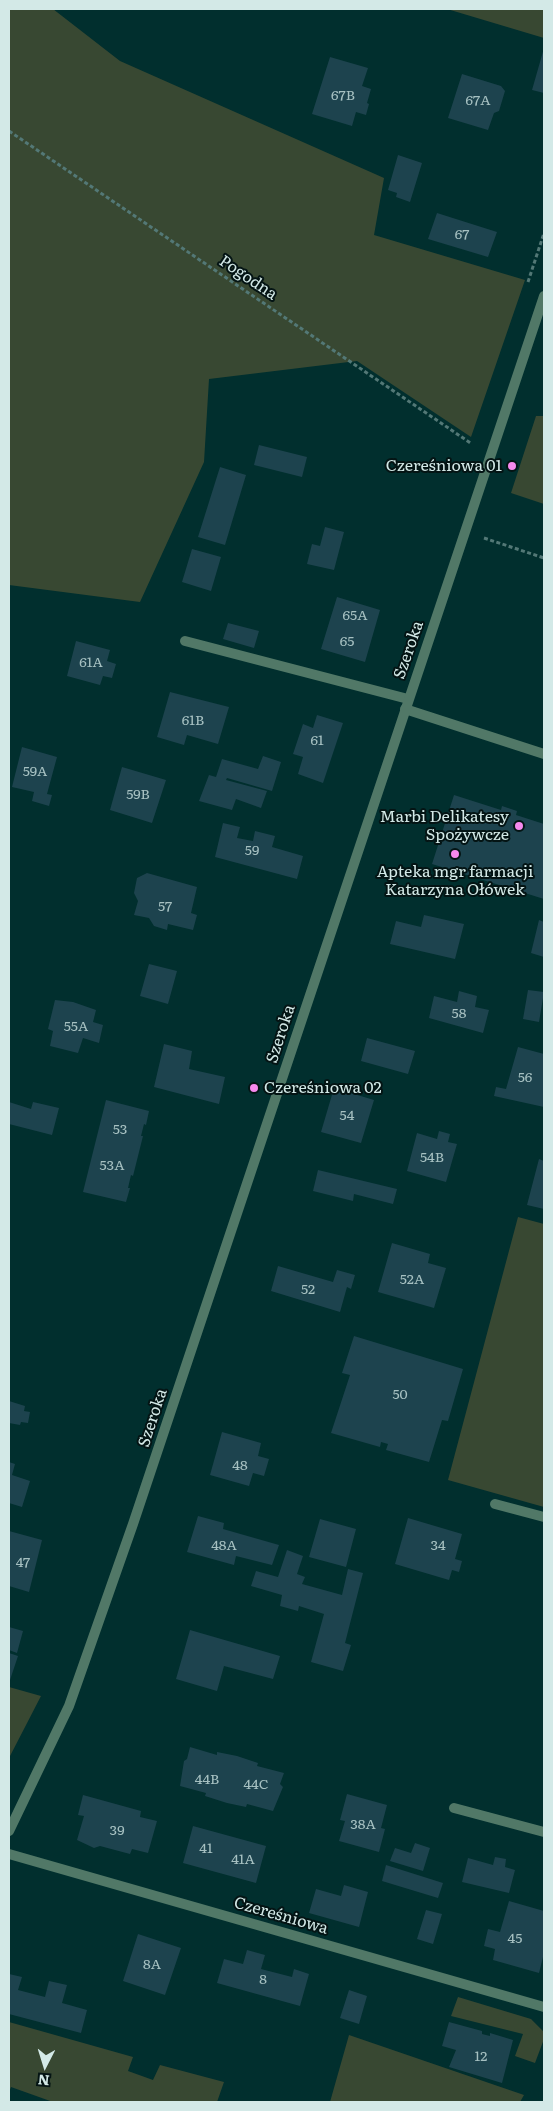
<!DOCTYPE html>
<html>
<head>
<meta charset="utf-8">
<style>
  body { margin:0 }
  #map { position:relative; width:553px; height:2111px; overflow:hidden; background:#012f2e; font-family:Literata,serif }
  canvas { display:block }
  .frame { position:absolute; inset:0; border:10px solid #d3e9e7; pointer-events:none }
  .north { position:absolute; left:20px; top:2041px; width:50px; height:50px; -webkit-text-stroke:4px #041414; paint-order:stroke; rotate:185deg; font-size:14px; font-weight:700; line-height:20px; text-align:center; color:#d3e9e7 }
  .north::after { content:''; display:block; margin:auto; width:18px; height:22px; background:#d3e9e7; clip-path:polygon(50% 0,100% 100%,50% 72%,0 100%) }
</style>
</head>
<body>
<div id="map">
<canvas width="553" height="2111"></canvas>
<div class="frame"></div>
<div class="north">N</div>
</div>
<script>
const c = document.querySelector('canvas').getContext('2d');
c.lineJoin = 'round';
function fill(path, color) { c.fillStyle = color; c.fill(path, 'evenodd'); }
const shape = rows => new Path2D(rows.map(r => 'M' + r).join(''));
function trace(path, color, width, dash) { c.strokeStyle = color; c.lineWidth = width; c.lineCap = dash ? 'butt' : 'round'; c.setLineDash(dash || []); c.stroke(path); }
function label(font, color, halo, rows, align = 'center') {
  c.font = font + ' Literata,serif'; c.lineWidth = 4; c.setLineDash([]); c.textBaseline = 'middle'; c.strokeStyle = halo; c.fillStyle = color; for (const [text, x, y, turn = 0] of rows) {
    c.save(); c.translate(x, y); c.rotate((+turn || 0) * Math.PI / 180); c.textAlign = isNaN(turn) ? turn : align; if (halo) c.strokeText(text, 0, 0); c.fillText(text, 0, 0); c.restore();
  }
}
const green = shape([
  [9,9,53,9,120,61,384,178,374,235,525,280,471,437,357,361,209,379,204,462,140,602,9,585],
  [447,9,544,9,544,38],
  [536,416,544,416,544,504,511,493],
  [518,1217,544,1224,544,1507,448,1480],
  [9,1687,41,1696,9,1758],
  [458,1997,531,2019,544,2032,544,2039,535,2063,515,2056,523,2034,451,2016],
  [9,2022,133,2057,128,2071,153,2080,160,2065,224,2082,217,2102,53,2102,11,2087,9,2092],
  [349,2035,524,2095,520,2102,330,2102]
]);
const building = shape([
  [544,48,544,93,532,90],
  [330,57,368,68,362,86,371,89,367,103,369,104,366,115,356,112,352,126,312,114],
  [462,74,501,86,505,91,499,111,494,113,488,130,448,118],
  [398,155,422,163,410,202,396,197,397,193,388,190],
  [437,213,497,232,488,257,428,239],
  [259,445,307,457,302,477,254,465],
  [220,467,246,475,225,545,198,537],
  [325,527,344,532,334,570,307,564,312,544,320,546],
  [192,549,221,557,211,591,182,582],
  [337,597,380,610,365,662,321,649],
  [228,623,259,631,254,648,223,639],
  [76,641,110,650,107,661,116,664,112,678,103,676,100,685,67,676],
  [170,692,229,707,218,744,187,735,184,745,157,737],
  [317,715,343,723,323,783,298,774,303,757,293,754,303,724,313,728],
  [22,747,57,757,47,794,52,795,49,806,32,801,34,792,12,787],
  [263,756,281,762,272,791,227,778,226,780,267,791,261,808,236,799,232,810,199,801,209,775,216,777,222,759,258,769],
  [122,767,166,780,152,823,110,810],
  [454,795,501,810,502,806,517,811,516,815,544,824,544,899,432,864],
  [223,823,240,827,237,838,253,841,255,831,275,836,272,847,303,856,297,879,215,857],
  [147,873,197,887,191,913,197,915,193,930,168,924,167,930,154,926,149,918,134,915,138,901,134,893,137,878],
  [424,915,464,924,455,959,390,944,396,921,421,927],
  [539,920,544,922,544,957,531,953],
  [149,964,177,971,168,1004,140,996],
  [528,990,544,992,539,1022,523,1019],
  [459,991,477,996,475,1007,489,1010,483,1033,429,1018,434,996,457,1002],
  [55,1000,73,1002,96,1010,93,1022,103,1025,99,1043,83,1038,78,1053,50,1046,53,1031,48,1029],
  [367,1038,415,1051,408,1074,361,1061],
  [164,1044,192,1051,189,1069,225,1077,219,1104,154,1087],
  [518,1047,544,1054,544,1107,494,1096,496,1087,506,1089],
  [334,1088,374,1100,361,1143,321,1132],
  [106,1100,149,1111,146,1125,144,1124,141,1136,143,1136,133,1176,131,1175,128,1188,130,1188,126,1202,83,1192],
  [9,1102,31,1109,33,1102,59,1108,52,1135,9,1124],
  [439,1131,450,1134,448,1142,457,1144,446,1182,407,1171,417,1133,437,1139],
  [539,1159,544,1161,544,1209,527,1205],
  [318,1170,397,1189,393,1204,354,1194,353,1201,313,1191],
  [392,1243,430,1254,428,1263,446,1268,434,1308,378,1292],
  [278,1266,333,1282,337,1270,355,1275,351,1289,347,1287,340,1312,271,1291],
  [354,1336,463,1369,448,1421,442,1420,429,1462,386,1450,388,1444,381,1442,380,1447,331,1433,350,1375,342,1373],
  [9,1401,25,1406,24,1411,30,1412,28,1423,21,1422,20,1425,9,1423],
  [222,1432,261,1443,258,1456,269,1459,264,1476,253,1473,249,1486,210,1475],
  [9,1462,15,1464,12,1475,30,1481,22,1507,9,1503],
  [198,1516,224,1523,223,1529,279,1545,272,1565,236,1556,234,1565,187,1552],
  [408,1518,462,1534,455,1559,462,1561,459,1572,452,1570,449,1580,395,1564],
  [320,1519,356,1529,346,1567,309,1557],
  [9,1531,42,1540,29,1592,9,1586],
  [287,1550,303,1556,297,1574,305,1577,302,1584,342,1595,348,1569,363,1573,345,1643,351,1645,343,1671,311,1662,324,1614,299,1606,298,1611,280,1606,282,1595,251,1586,256,1571,278,1577],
  [9,1627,23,1631,17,1653,9,1650],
  [190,1630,280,1656,273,1679,224,1666,217,1691,176,1679],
  [9,1653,18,1656,9,1683],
  [190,1747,217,1755,217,1752,237,1756,258,1763,257,1766,284,1773,280,1784,283,1787,273,1811,247,1804,246,1807,227,1803,205,1796,206,1793,180,1786,184,1761,187,1759],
  [347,1794,387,1805,381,1828,385,1829,379,1852,339,1841,345,1821,340,1820],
  [83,1795,141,1811,140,1817,157,1821,148,1853,132,1849,130,1854,100,1846,94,1848,77,1840,84,1816,78,1815],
  [193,1826,266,1846,256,1883,183,1863],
  [415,1843,430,1848,423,1871,390,1861,395,1848,411,1853],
  [495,1857,506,1859,505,1867,515,1870,509,1893,462,1882,468,1858,493,1865],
  [386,1865,443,1883,438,1898,382,1881],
  [344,1885,368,1892,359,1927,309,1913,316,1889,341,1896],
  [509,1901,544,1911,544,1953,539,1973,493,1960,495,1949,484,1946,488,1929,500,1932],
  [426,1910,442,1914,433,1944,417,1939],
  [138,1934,181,1948,165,1995,123,1981],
  [247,1950,265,1955,261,1969,292,1977,294,1969,309,1974,300,2006,217,1983,224,1959,243,1964],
  [9,1974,22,1977,18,1990,45,1997,49,1981,67,1985,62,2003,87,2010,81,2033,9,2014],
  [349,1990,367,1996,359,2024,340,2018],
  [449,2022,482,2031,482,2034,490,2036,490,2033,513,2040,502,2083,449,2067,456,2050,442,2046]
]);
const path = shape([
  [9,131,472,444],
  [528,282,544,233],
  [484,538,544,558]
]);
const service = shape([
  [185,641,408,699]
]);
const minor = shape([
  [405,709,544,754],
  [495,1504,544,1517],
  [454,1808,544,1832],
  [9,1854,544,2007]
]);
const tertiary = shape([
  [9,1831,69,1706,133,1524,544,296]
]);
const markers = [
  [512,466,5,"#f689ed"],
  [519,826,5,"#f689ed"],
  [455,854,5,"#f689ed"],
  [254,1088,5,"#f689ed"]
];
const numberNames = [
  ["67B",343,96],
  ["67A",478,101],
  ["67",462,235],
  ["65A",355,616],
  ["65",347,642],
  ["61A",91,663],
  ["61B",193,721],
  ["61",317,741],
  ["59A",35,772],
  ["59B",138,795],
  ["59",252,851],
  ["57",165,907],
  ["58",459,1014],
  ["55A",76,1027],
  ["56",525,1078],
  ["54",347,1116],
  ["53",120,1130],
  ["54B",432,1158],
  ["53A",112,1166],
  ["52A",412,1280],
  ["52",308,1290],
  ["50",400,1395],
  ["48",240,1466],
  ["48A",224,1546],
  ["34",438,1546],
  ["47",23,1563],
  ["44B",207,1780],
  ["44C",256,1785],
  ["38A",363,1825],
  ["39",117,1831],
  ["41",206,1849],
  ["41A",243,1860],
  ["45",515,1939],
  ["8A",152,1965],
  ["8",263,1980],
  ["12",481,2057]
];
const streetNames = [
  ["Pogodna",248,278,34],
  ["Szeroka",409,650,-71],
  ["Szeroka",281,1034,-72],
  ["Szeroka",153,1418,-72],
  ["Czereśniowa",281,1916,16]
];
const poiNames = [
  ["Czereśniowa 01",502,466],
  ["Marbi Delikatesy",509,817],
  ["Spożywcze",509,835],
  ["Apteka mgr farmacji",455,872,"center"],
  ["Katarzyna Ołówek",455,890,"center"],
  ["Czereśniowa 02",264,1088,"left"]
];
fill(green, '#384832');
fill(building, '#1d434e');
trace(path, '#537876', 3, [4, 2.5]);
trace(service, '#517867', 10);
trace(minor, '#517867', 10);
trace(tertiary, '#517867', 10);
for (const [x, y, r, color] of markers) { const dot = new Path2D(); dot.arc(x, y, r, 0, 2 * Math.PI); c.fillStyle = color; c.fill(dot); trace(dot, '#041414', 2); }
label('14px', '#a6c0c1', null, numberNames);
label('16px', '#d3e9e7', '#041414', streetNames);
label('16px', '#d3e9e7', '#041414', poiNames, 'right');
</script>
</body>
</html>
